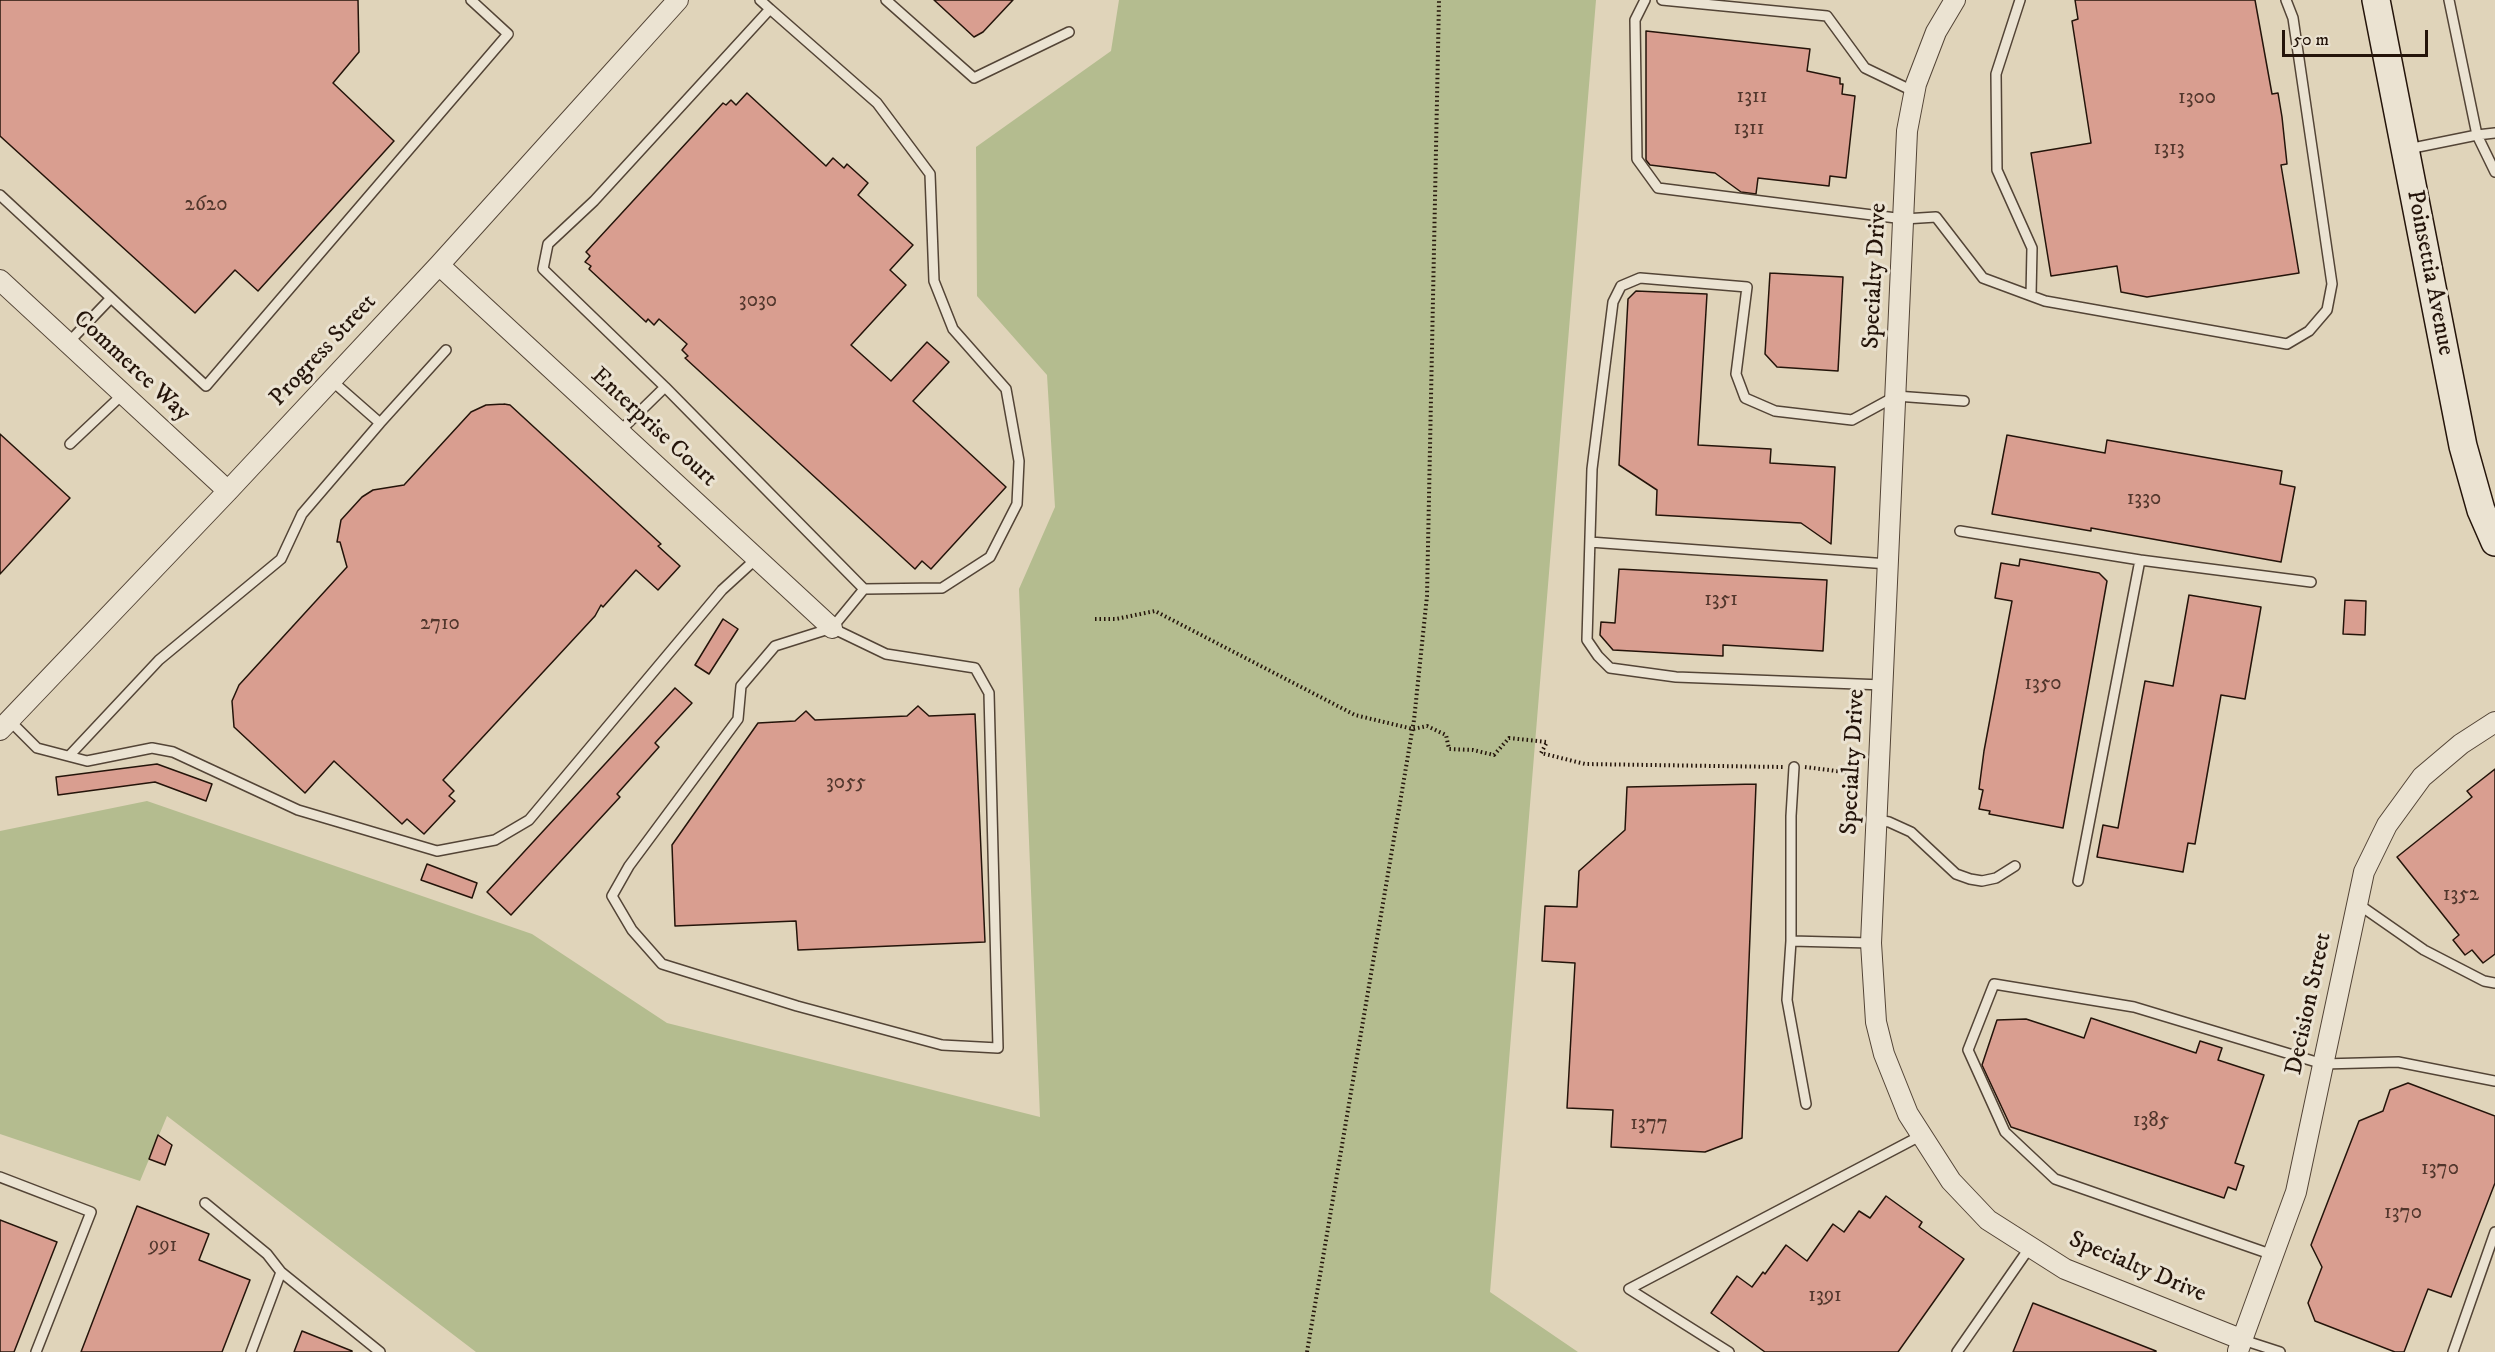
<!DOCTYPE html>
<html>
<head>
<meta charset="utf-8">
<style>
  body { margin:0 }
  #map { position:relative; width:2495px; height:1352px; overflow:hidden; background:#e0d4ba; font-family:"IM FELL DW Pica",serif }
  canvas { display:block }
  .scale { position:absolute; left:2282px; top:30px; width:146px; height:27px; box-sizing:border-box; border:3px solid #24140a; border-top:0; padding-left:8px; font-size:18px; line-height:21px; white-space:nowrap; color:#24140a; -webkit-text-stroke:4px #ebe3d2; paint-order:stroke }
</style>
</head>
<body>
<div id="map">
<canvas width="2495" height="1352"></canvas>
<div class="scale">50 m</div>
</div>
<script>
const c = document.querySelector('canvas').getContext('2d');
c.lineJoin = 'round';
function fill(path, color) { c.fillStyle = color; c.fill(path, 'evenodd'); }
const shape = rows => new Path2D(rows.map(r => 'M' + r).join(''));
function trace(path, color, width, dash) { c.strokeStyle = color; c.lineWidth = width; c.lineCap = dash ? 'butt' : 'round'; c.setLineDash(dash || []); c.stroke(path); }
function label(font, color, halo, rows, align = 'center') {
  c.font = font + ' "IM FELL DW Pica",serif'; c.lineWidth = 6; c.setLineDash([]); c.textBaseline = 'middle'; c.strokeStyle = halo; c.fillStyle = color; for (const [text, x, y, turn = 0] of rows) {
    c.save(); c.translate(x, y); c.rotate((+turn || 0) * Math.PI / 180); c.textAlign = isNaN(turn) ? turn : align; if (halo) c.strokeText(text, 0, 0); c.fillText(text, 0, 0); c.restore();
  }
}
const green = shape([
  [1119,0,1596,0,1490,1292,1578,1352,476,1352,167,1116,140,1181,0,1134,0,831,147,801,532,934,667,1023,1040,1117,1019,589,1055,507,1047,375,977,296,976,147,1111,51]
]);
const building = shape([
  [0,0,358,0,359,52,333,83,394,141,258,291,235,270,195,313,0,136,0,0],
  [934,0,1013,0,983,32,974,37,934,0],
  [2075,0,2255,0,2272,94,2278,93,2282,117,2287,164,2281,165,2299,273,2147,297,2121,292,2117,266,2051,276,2031,153,2091,143,2072,21,2078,19,2075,0],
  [1646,31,1810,49,1807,71,1840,78,1840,84,1843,84,1842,94,1855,96,1846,178,1830,176,1829,186,1758,178,1756,194,1741,192,1715,173,1650,165,1646,160,1646,31],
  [747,93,826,166,833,158,844,168,847,164,868,183,858,195,913,245,890,270,906,285,851,345,891,381,927,342,949,362,913,401,1006,487,931,569,922,561,915,569,685,358,688,356,682,350,687,344,659,319,654,325,648,319,646,322,589,269,591,266,585,262,590,256,586,252,723,103,726,105,731,100,736,105,747,93],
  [1770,273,1843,277,1838,371,1777,367,1765,354,1770,273],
  [1636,291,1707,294,1698,445,1771,449,1770,463,1835,467,1831,544,1801,523,1656,515,1657,490,1619,465,1628,299,1636,291],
  [504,404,510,405,661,544,658,546,680,566,658,590,636,570,603,607,601,605,595,616,443,780,454,791,449,796,455,801,424,834,407,819,402,824,334,761,305,793,234,727,232,701,239,685,347,567,340,542,337,542,341,520,362,497,373,490,404,485,471,412,486,405,504,404],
  [0,434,70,498,0,574,0,434],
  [2007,435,2105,453,2107,440,2282,471,2280,484,2295,487,2281,562,2091,528,2091,531,1992,514,2007,435],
  [2020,559,2099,573,2107,581,2063,828,1989,814,1990,811,1979,809,1983,790,1979,789,1984,751,2012,601,1995,598,2001,563,2019,566,2020,559],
  [1619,569,1827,580,1823,651,1723,645,1723,656,1613,650,1600,635,1601,622,1615,623,1619,569],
  [2189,595,2261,607,2245,699,2221,695,2195,844,2188,843,2183,872,2097,857,2103,825,2118,828,2145,681,2173,686,2189,595],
  [2345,600,2366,601,2365,635,2343,634,2345,600],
  [723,619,738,629,709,674,695,665,723,619],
  [675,688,692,703,655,743,659,747,617,794,620,797,511,915,487,892,675,688],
  [918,706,929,716,975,714,985,942,798,950,796,921,675,926,672,845,758,723,795,721,806,711,815,720,907,716,918,706],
  [157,764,212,784,206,801,155,782,58,795,56,777,157,764],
  [2495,769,2495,954,2483,963,2472,950,2465,955,2453,940,2459,935,2397,857,2472,797,2467,791,2495,769],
  [1756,784,1742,1138,1705,1152,1611,1147,1613,1110,1567,1108,1575,963,1542,961,1545,906,1577,907,1579,871,1625,830,1627,787,1756,784],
  [427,864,477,883,472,898,421,880,427,864],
  [2091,1018,2196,1053,2200,1041,2222,1048,2218,1060,2264,1075,2235,1163,2244,1166,2236,1190,2228,1187,2224,1198,2011,1127,1982,1065,1997,1020,2026,1019,2084,1038,2091,1018],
  [2408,1083,2495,1116,2495,1183,2451,1297,2428,1289,2404,1352,2395,1352,2315,1321,2308,1303,2322,1267,2311,1245,2359,1121,2383,1111,2390,1090,2408,1083],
  [158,1135,172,1145,165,1165,149,1159,158,1135],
  [1886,1196,1922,1222,1919,1227,1964,1259,1898,1352,1765,1352,1711,1313,1737,1276,1752,1287,1763,1272,1765,1274,1786,1245,1807,1261,1833,1224,1844,1232,1859,1211,1870,1218,1886,1196],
  [137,1206,209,1234,199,1260,250,1280,222,1352,81,1352,137,1206],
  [0,1220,57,1242,14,1352,0,1352,0,1220],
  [2033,1303,2156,1351,2156,1352,2013,1352,2033,1303],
  [302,1331,352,1351,352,1352,294,1352,302,1331]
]);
const path = shape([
  [1095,619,1116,619,1155,611,1355,715,1413,729,1427,726,1446,735,1449,749,1473,750,1494,755,1509,738,1547,742,1541,753,1585,764,1783,767],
  [1805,767,1860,774],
  [1307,1352,1414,720,1427,596,1439,0]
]);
const service = shape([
  [760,0,770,9],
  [886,0,974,78,1069,32],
  [1645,0,1635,20,1637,159,1658,188,1904,219,1936,217,1983,278,2045,301,2287,344,2309,331,2327,310,2332,284,2293,18,2286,0],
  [1662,0,1827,16,1865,68,1915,92],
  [2020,0,1996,74,1997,170,2032,248,2031,296],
  [2449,0,2477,135,2495,133],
  [2408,149,2477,135,2495,172],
  [0,195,206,386,508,34,471,0],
  [68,343,111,298],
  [665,387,864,589],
  [380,423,446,350],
  [619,432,665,387,543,269,548,244,594,201,770,9,877,103,930,174,934,281,953,329,1006,389,1019,461,1017,504,990,557,942,588,864,589,832,628,775,646,741,686,738,719,629,866,612,896,632,930,662,964,797,1006,942,1045,998,1048,989,693,975,668,886,654,832,628],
  [70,444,123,394],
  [1960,531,2140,560],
  [1590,542,1888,564],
  [1883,685,1676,677,1610,668,1598,656,1587,640,1592,469,1613,302,1621,286,1640,278,1747,287,1736,374,1745,398,1775,411,1852,420,1896,396,1964,401],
  [9,720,37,748,87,761,152,748,173,752,298,810,437,851,495,840,529,820,722,590,757,558],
  [69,756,159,660,281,559,302,514,380,423,331,380],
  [1877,820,1889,822,1911,832,1956,874,1970,879,1982,881,1996,878,2015,866],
  [2078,881,2140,560,2311,582],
  [2358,904,2424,950,2484,981,2495,983],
  [1791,941,1791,816,1794,767],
  [1806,1104,1787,1000,1791,941,1871,943],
  [0,1177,91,1212,36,1352],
  [205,1203,267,1254,281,1272],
  [2273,1255,2055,1179,2005,1132,1968,1050,1994,984,2134,1007,2323,1064,2398,1062,2495,1081],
  [2243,1340,2280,1352],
  [251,1352,281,1272,380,1352],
  [1729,1352,1629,1289,1922,1135],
  [1957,1352,2030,1247],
  [2453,1352,2495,1232]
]);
const minor = shape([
  [1955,0,1936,32,1916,84,1907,131,1871,943,1876,1022,1884,1054,1908,1114,1951,1181,1988,1220,2065,1269,2243,1340],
  [439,265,832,628],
  [0,280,228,491],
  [0,730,228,491,439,265,678,0],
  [2238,1351,2296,1192,2364,872,2387,825,2422,777,2461,744,2495,722]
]);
const secondary = shape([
  [2376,0,2463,446,2481,510,2495,542]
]);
const numberNames = [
  ["1311",1752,98],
  ["1300",2197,99],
  ["1311",1749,130],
  ["1313",2169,150],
  ["2620",206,206],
  ["3030",758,302],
  ["1330",2144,500],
  ["1351",1721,601],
  ["2710",440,625],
  ["1350",2043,685],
  ["3055",846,784],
  ["1352",2461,896],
  ["1385",2151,1122],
  ["1377",1649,1125],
  ["1370",2440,1170],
  ["1370",2403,1214],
  ["991",163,1247],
  ["1391",1825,1297]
];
const streetNames = [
  ["Poinsettia Avenue",2429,273,79],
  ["Specialty Drive",1876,276,-87],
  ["Progress Street",324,351,-47],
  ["Commerce Way",131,367,43],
  ["Enterprise Court",653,428,43],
  ["Specialty Drive",1854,762,-87],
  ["Decision Street",2310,1004,-78],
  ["Specialty Drive",2137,1268,23]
];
fill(green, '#b4bc8f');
fill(building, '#d99e90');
trace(building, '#24140a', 1.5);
trace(service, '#534436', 12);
trace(minor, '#534436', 22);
trace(secondary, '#24140a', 30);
trace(path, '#24140a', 4, [1.5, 3]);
trace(service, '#ebe3d2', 9);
trace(minor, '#ebe3d2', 20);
trace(secondary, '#ebe3d2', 27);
label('21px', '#51362c', null, numberNames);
label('24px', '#24140a', '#ebe3d2', streetNames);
</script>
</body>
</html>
